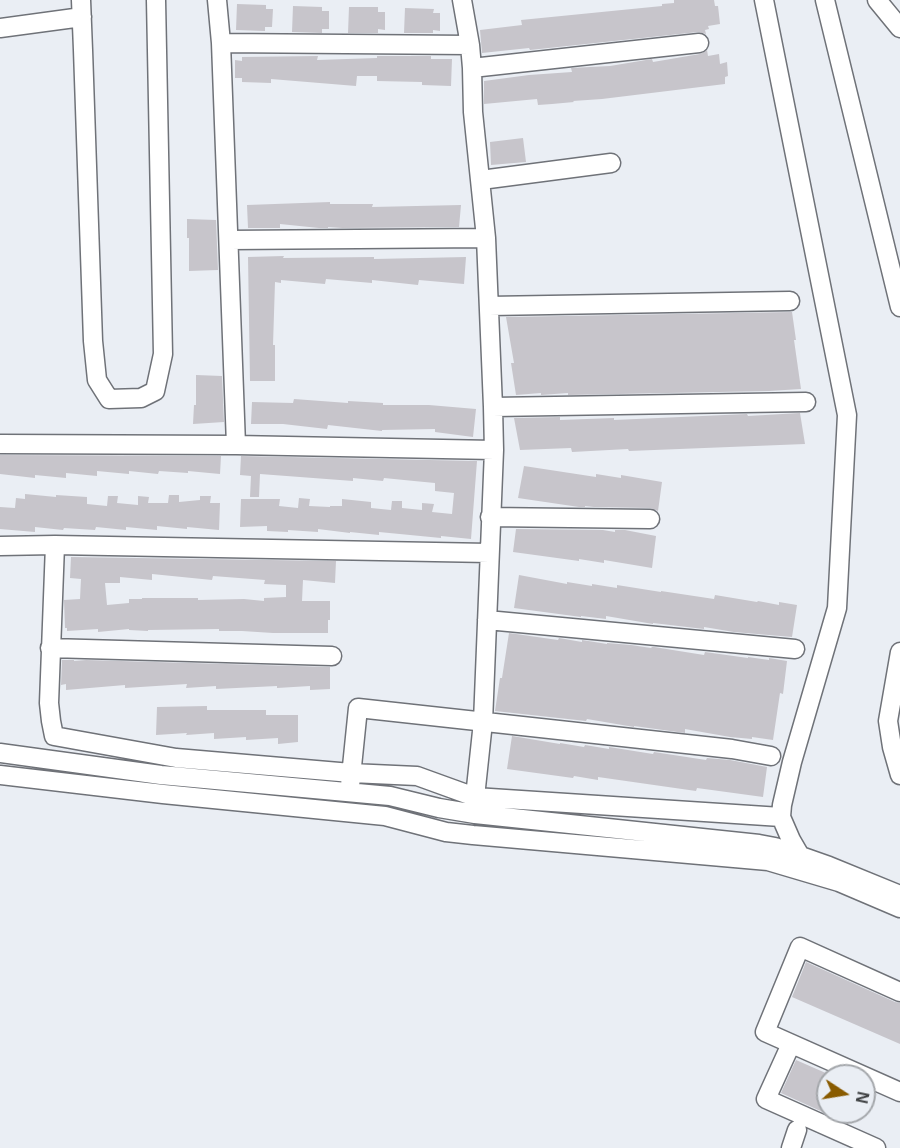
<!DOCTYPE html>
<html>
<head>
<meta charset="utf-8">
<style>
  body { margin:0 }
  #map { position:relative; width:900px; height:1148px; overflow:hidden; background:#eaeef4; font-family:Arial,sans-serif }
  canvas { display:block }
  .north { position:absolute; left:816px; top:1064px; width:60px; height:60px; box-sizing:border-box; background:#eaeef4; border:2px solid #a4a7ab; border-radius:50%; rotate:102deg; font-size:16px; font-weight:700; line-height:24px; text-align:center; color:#3a3c3e }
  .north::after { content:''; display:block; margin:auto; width:21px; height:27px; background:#895b00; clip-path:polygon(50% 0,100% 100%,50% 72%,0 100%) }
</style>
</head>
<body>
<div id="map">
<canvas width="900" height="1148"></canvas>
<div class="north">N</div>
</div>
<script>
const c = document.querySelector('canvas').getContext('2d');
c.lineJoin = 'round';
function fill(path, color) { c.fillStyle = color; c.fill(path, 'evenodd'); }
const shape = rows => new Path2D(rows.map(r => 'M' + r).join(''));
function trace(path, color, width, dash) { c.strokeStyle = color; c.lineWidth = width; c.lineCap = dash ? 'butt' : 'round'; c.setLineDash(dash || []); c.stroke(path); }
const building = shape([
  [674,0,714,0,715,6,718,6,720,24,708,26,709,29,705,30,706,34,698,32,530,50,529,48,482,53,480,30,522,25,521,20,662,6,662,4,674,3],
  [237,4,266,5,266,9,273,9,272,27,265,27,265,31,236,30],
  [293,6,322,7,322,11,329,11,329,29,322,29,322,33,292,32],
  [349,7,378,7,378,12,385,12,385,30,378,29,378,33,348,33],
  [405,8,434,9,433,13,440,13,440,31,433,30,433,33,404,33],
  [707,50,708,56,719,54,720,64,727,62,728,76,725,77,725,84,602,99,573,101,574,102,552,104,538,105,537,99,484,104,484,81,529,75,572,72,571,68,610,66,652,59,653,62,700,54],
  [318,56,317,60,377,58,377,56,431,56,431,59,452,59,451,86,422,85,422,82,377,81,377,76,357,76,356,86,271,79,271,83,242,82,242,78,235,78,235,60,242,61,242,57],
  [523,138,526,162,491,165,490,142],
  [330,202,330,204,373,204,372,207,461,205,459,227,342,228,328,227,328,228,319,228,280,224,280,228,248,228,247,205],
  [187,219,216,220,218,270,189,271,189,238,187,238],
  [284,256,283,258,374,257,374,259,466,257,464,284,419,280,418,285,372,280,372,283,326,279,325,284,281,280,281,283,275,282,273,345,275,345,275,381,250,381,248,257],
  [792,312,796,340,794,340,801,389,769,391,568,395,568,393,541,395,541,393,516,395,511,363,514,363,506,317],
  [196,375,222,376,224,422,193,424,194,405,196,405],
  [294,399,348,403,348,401,383,403,383,405,429,405,476,409,473,437,435,432,435,429,382,430,382,431,328,425,327,429,283,424,251,424,252,402,293,403],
  [800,413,805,444,629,451,628,449,572,452,571,448,520,450,514,418,560,417,560,420,614,418,614,420,747,414,748,416],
  [0,455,221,456,220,474,188,471,188,473,159,471,158,474,129,471,129,474,97,471,97,476,66,473,66,478,35,475,35,478,0,474],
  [241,456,477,461,471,539,441,536,441,538,379,532,379,535,350,532,350,533,318,529,318,532,288,530,288,532,267,531,267,526,240,527,241,499,280,499,279,506,298,508,299,498,310,499,309,506,330,507,330,506,342,506,342,499,371,502,371,508,391,510,392,501,402,501,402,508,422,510,422,503,434,504,432,512,452,514,454,493,435,491,435,483,414,481,384,478,383,481,353,478,353,481,260,474,259,497,250,497,251,476,240,475],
  [524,466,596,477,596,474,621,478,621,475,662,482,658,511,650,508,594,507,585,506,585,507,579,507,518,498],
  [25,494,56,497,56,495,87,497,87,504,107,506,108,496,118,496,117,503,138,505,138,496,149,497,148,503,168,503,169,495,179,495,179,502,200,500,200,496,211,496,210,503,220,503,219,530,187,527,187,529,157,526,157,530,126,527,126,530,96,527,95,530,64,528,63,530,35,527,35,532,0,529,0,507,15,508,16,498,25,499],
  [516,529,603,530,615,532,615,530,625,530,656,536,652,568,604,560,604,563,579,559,579,561,513,552],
  [71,557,336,561,335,583,303,580,302,601,330,601,330,620,328,620,328,633,273,633,242,631,219,631,219,629,148,630,148,631,129,630,129,629,98,632,98,629,67,631,67,628,65,628,64,600,80,599,81,579,70,578],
  [152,574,212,580,213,576,265,580,264,584,286,585,286,597,264,598,264,601,244,599,198,600,198,598,142,598,142,599,129,599,129,603,107,605,105,583,120,583,120,577,152,580],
  [519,575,567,584,567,582,592,586,592,584,617,588,617,585,661,592,661,591,714,599,715,595,757,602,758,601,779,605,779,602,797,605,792,637,734,632,704,627,704,629,653,623,653,624,606,616,606,619,581,616,581,617,514,608],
  [509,633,558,640,559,638,582,642,582,640,607,644,607,643,631,645,651,648,652,647,654,647,704,655,705,652,748,658,748,657,769,660,769,658,787,661,783,694,780,693,773,740,752,737,752,739,730,737,685,729,685,733,634,726,634,727,587,719,586,721,495,711,500,678,502,678],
  [62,660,74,660,74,661,86,660,330,667,330,689,310,690,310,686,277,688,277,686,216,689,216,686,186,688,187,684,125,688,125,685,66,690,66,684,61,685],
  [207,706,207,710,266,710,266,715,298,715,298,742,278,744,278,738,246,740,246,737,214,739,214,733,186,735,187,733,156,735,157,707],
  [512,736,560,744,560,743,584,747,585,745,609,749,609,747,653,754,654,752,706,760,707,758,730,760,767,767,763,797,697,788,696,791,598,777,598,780,574,776,573,778,507,769],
  [806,962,895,1002,900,1003,900,1044,792,997],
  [796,1060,828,1074,828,1112,852,1112,847,1123,781,1093]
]);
const minor = shape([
  [81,0,83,50,93,341,97,380,109,399,141,398,155,391,163,354,156,0],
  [217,0,221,43,236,445],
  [462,0,470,45,472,68,473,112,486,238,493,407,494,450,483,722,475,797],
  [764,0,847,415,837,608,792,762,782,805,781,817,791,840,802,859],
  [825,0,900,307],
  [877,0,900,28],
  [0,28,82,17],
  [221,43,470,45],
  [472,68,699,43],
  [481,180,611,163],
  [229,240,486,238],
  [489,306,790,301],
  [493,407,806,402],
  [0,444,236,445,494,450],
  [490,517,650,519],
  [0,546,55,545],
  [489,553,55,545,49,703,51,721,54,736,176,758,351,773,417,776,475,797,781,817],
  [487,620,795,649],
  [50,648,332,656],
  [900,652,888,721,892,747,900,775],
  [0,753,161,775,390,796,439,808,475,814,759,844,775,847,829,866,900,895],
  [0,775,163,794,385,816,446,832,473,835,768,861,839,882,900,908],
  [350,786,358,708,732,749,771,756],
  [900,992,800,947,765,1032,900,1092],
  [791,1044,766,1099,876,1148],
  [791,1148,797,1130]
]);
fill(building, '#c7c5cb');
trace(minor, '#6f7278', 21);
trace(minor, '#fff', 18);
</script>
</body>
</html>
